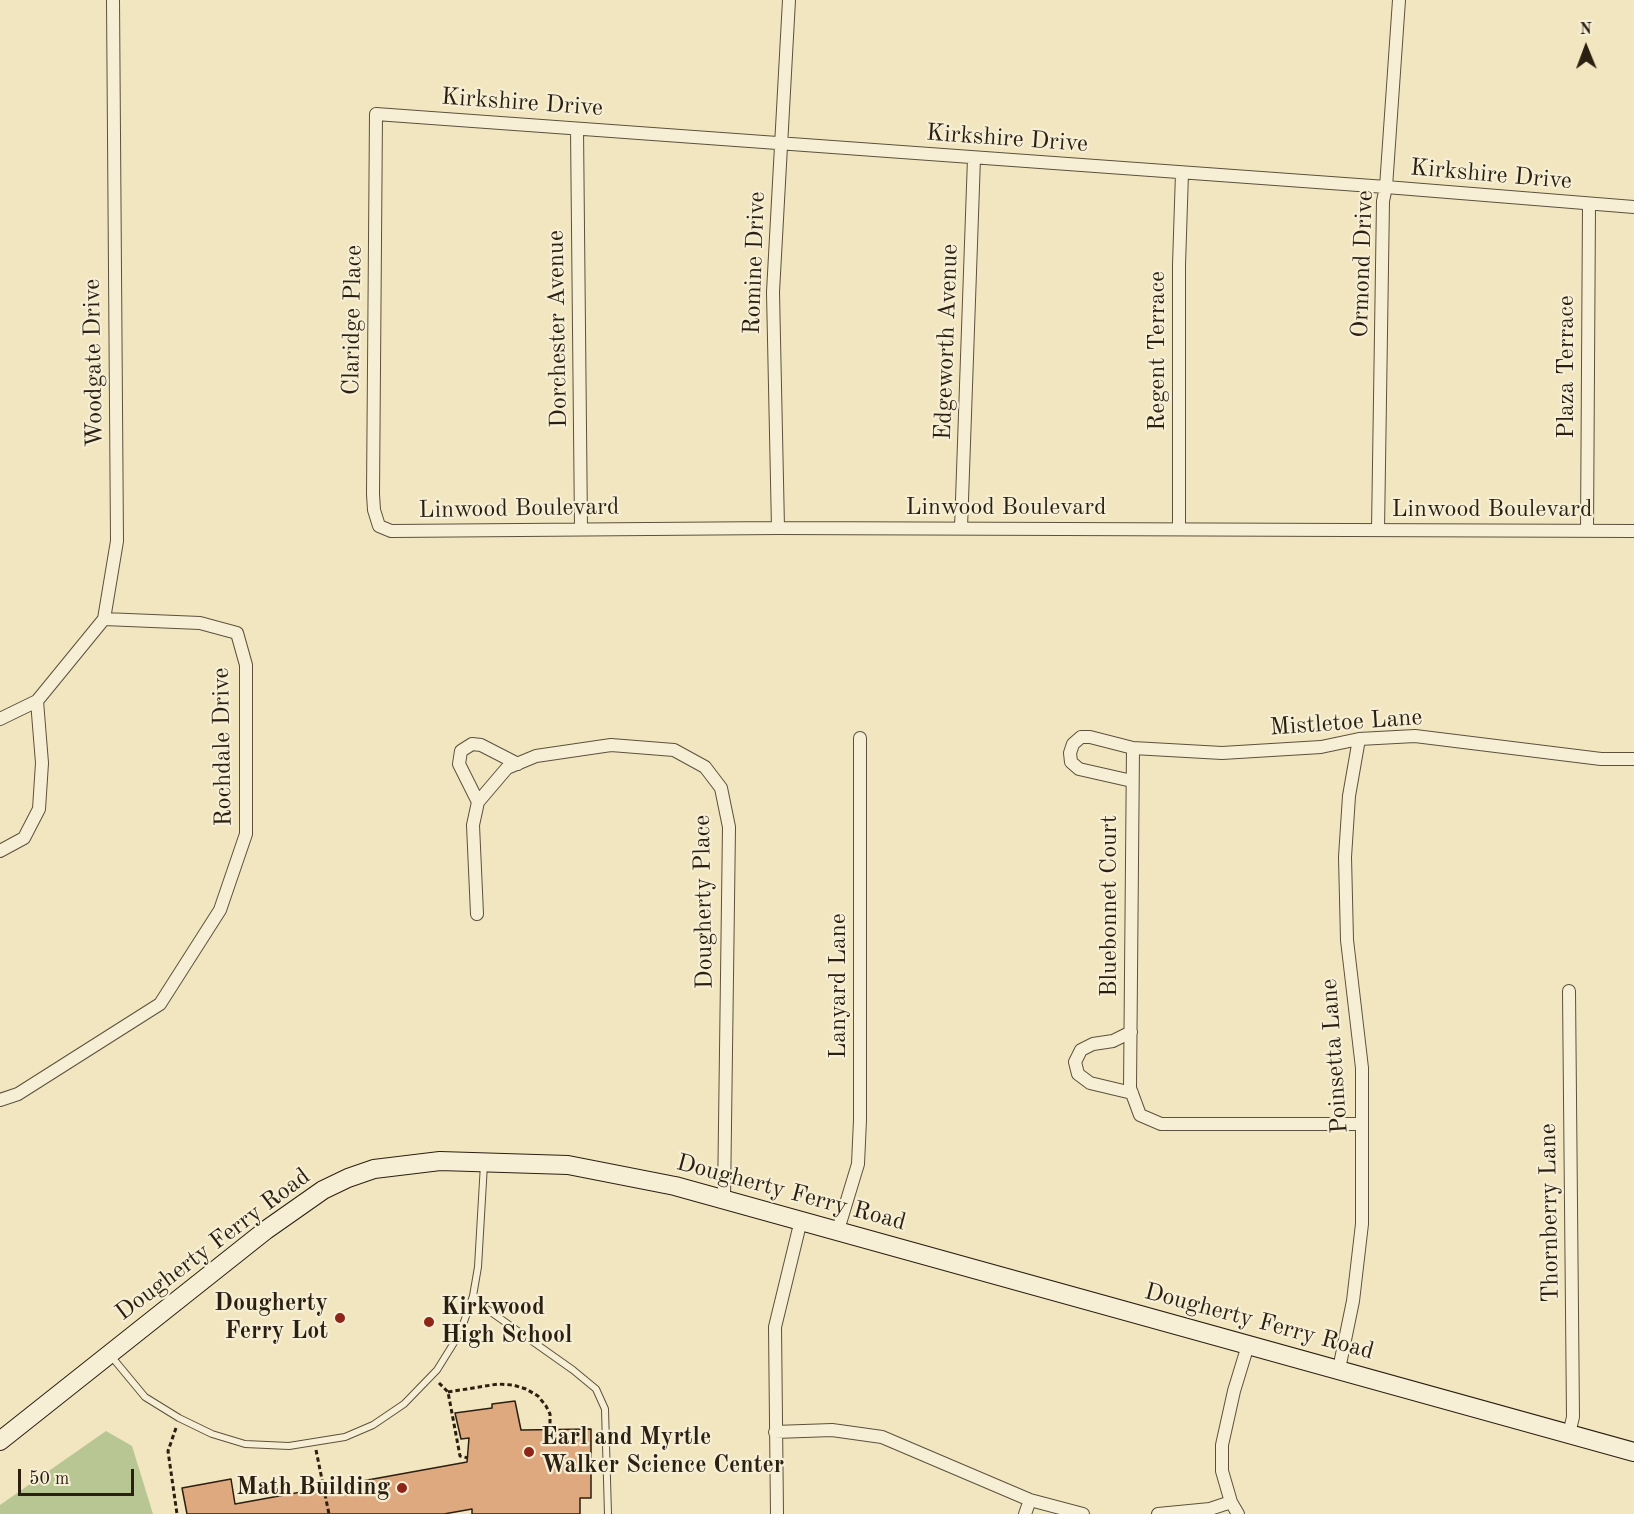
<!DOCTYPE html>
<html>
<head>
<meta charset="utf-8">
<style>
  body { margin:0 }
  #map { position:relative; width:1634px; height:1514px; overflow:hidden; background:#f1e6bf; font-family:"Old Standard TT",serif }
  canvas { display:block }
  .north { position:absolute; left:1556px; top:18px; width:60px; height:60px; -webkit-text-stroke:4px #f6efd5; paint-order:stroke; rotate:359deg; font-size:16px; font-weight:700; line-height:24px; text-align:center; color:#2b1f12 }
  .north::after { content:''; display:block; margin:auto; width:21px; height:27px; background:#2b1f12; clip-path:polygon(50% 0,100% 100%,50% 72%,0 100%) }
  .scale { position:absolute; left:18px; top:1469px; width:116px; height:27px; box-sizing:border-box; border:3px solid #2b1f12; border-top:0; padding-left:8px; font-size:18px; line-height:21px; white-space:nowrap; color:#2b1f12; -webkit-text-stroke:4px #f6efd5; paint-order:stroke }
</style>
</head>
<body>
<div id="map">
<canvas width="1634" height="1514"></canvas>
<div class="north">N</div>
<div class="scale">50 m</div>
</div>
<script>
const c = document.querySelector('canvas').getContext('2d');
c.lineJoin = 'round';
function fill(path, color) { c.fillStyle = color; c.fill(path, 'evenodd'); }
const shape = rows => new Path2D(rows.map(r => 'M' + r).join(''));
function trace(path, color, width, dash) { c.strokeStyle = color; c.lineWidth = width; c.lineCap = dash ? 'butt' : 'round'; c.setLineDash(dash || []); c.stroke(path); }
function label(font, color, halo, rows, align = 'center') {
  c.font = font + ' "Old Standard TT",serif'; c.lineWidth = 4.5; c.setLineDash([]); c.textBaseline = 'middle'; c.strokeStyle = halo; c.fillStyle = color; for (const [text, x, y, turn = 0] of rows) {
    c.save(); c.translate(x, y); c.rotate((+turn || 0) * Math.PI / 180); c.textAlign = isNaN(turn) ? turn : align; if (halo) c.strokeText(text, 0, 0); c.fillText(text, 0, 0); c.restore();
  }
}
const green = shape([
  [106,1431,132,1446,153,1514,0,1514,0,1505]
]);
const building = shape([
  [515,1401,521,1430,591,1429,591,1498,580,1498,580,1514,472,1514,472,1509,444,1514,187,1514,182,1488,231,1479,235,1504,467,1462,469,1438,461,1439,455,1413,492,1408,492,1404,515,1401]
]);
const path = shape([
  [439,1383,448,1392,460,1456,468,1458],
  [448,1392,498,1384,513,1385,526,1389,538,1396,546,1406,550,1414,550,1430],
  [176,1428,168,1451,177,1514],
  [316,1450,329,1514]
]);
const service = shape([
  [473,1296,481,1305,573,1370,596,1389,605,1409,608,1514],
  [111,1356,145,1397,179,1418,212,1434,245,1444,289,1446,345,1437,373,1425,404,1404,437,1370,460,1333,473,1296,478,1267,484,1164]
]);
const minor = shape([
  [577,129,581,528],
  [1634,207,1386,187,376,114,373,494,374,510,379,526,391,531,778,528,1634,531],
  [778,528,773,292,789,0],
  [961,528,974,158],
  [1179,529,1179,265,1182,173],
  [1378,530,1383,201,1386,187,1399,0],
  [1587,531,1589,204],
  [0,719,37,701,104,619,117,541,113,0],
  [1133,748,1130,1088,1140,1115,1161,1124,1361,1124],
  [1132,781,1079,769,1071,762,1070,753,1073,744,1081,737,1090,737,1133,748,1222,753,1321,747,1359,739,1415,736,1601,759,1634,759],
  [478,802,459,764,461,751,472,744,481,745,518,764],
  [0,851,24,838,39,809,42,763,37,701],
  [477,914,473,825,478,802,507,768,536,756,611,745,674,750,705,767,721,788,729,827,724,1199],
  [1569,991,1573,1417,1569,1434],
  [1131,1032,1113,1041,1093,1044,1081,1050,1075,1062,1078,1074,1090,1083,1132,1093],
  [0,1100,18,1094,160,1004,220,910,246,834,246,665,237,633,200,623,104,619],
  [838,1230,858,1164,860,1120,860,738],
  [1339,1369,1353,1301,1362,1224,1362,1068,1347,940,1345,857,1349,796,1359,739],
  [775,1432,832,1430,882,1437,1030,1500,1083,1514],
  [1231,1502,1222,1471,1222,1445,1234,1391,1248,1345],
  [777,1514,775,1327,801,1220],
  [1025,1514,1030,1500],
  [1158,1514,1210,1509,1231,1502,1238,1514]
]);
const secondary = shape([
  [0,1441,266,1230,323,1190,348,1178,374,1169,440,1161,568,1165,675,1186,1634,1452]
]);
const markers = [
  [340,1318,6,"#8f2418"],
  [429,1322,6,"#8f2418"],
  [529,1452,6,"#8f2418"],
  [402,1488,6,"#8f2418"]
];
const streetNames = [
  ["Kirkshire Drive",522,103,4],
  ["Kirkshire Drive",1007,139,4],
  ["Kirkshire Drive",1491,175,5],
  ["Romine Drive",755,263,-88],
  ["Ormond Drive",1363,264,-88],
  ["Claridge Place",353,320,-89],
  ["Dorchester Avenue",558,329,-91],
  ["Edgeworth Avenue",947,342,-88],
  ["Regent Terrace",1158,351,-90],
  ["Woodgate Drive",94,363,-91],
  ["Plaza Terrace",1567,367,-90],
  ["Linwood Boulevard",1006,508],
  ["Linwood Boulevard",519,509,-1],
  ["Linwood Boulevard",1492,510],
  ["Mistletoe Lane",1346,723,-4],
  ["Rochdale Drive",223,747,-91],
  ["Dougherty Place",704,902,-91],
  ["Bluebonnet Court",1110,906,-90],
  ["Lanyard Lane",839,986,-90],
  ["Poinsetta Lane",1335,1056,-94],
  ["Dougherty Ferry Road",791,1193,15],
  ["Thornberry Lane",1550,1213,-91],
  ["Dougherty Ferry Road",213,1245,-37],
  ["Dougherty Ferry Road",1259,1322,15]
];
const poiNames = [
  ["Dougherty",328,1304],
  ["Ferry Lot",328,1332],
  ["Kirkwood",441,1308,"left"],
  ["High School",441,1336,"left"],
  ["Earl and Myrtle",541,1438,"left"],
  ["Walker Science Center",541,1466,"left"],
  ["Math Building",390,1488]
];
fill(green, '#b8c694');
fill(building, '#dfa980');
trace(building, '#2b1f12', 1.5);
trace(service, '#5c513d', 8);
trace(minor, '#5c513d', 14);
trace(secondary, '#2b1f12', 20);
trace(path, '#2b1f12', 3, [4.5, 3]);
trace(service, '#f6efd5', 6);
trace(minor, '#f6efd5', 12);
trace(secondary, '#f6efd5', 18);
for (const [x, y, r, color] of markers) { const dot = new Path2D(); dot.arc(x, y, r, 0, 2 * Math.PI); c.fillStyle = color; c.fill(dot); trace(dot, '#f6efd5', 2); }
label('24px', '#2b1f12', '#f6efd5', streetNames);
label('bold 24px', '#2b1f12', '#f6efd5', poiNames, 'right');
</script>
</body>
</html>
